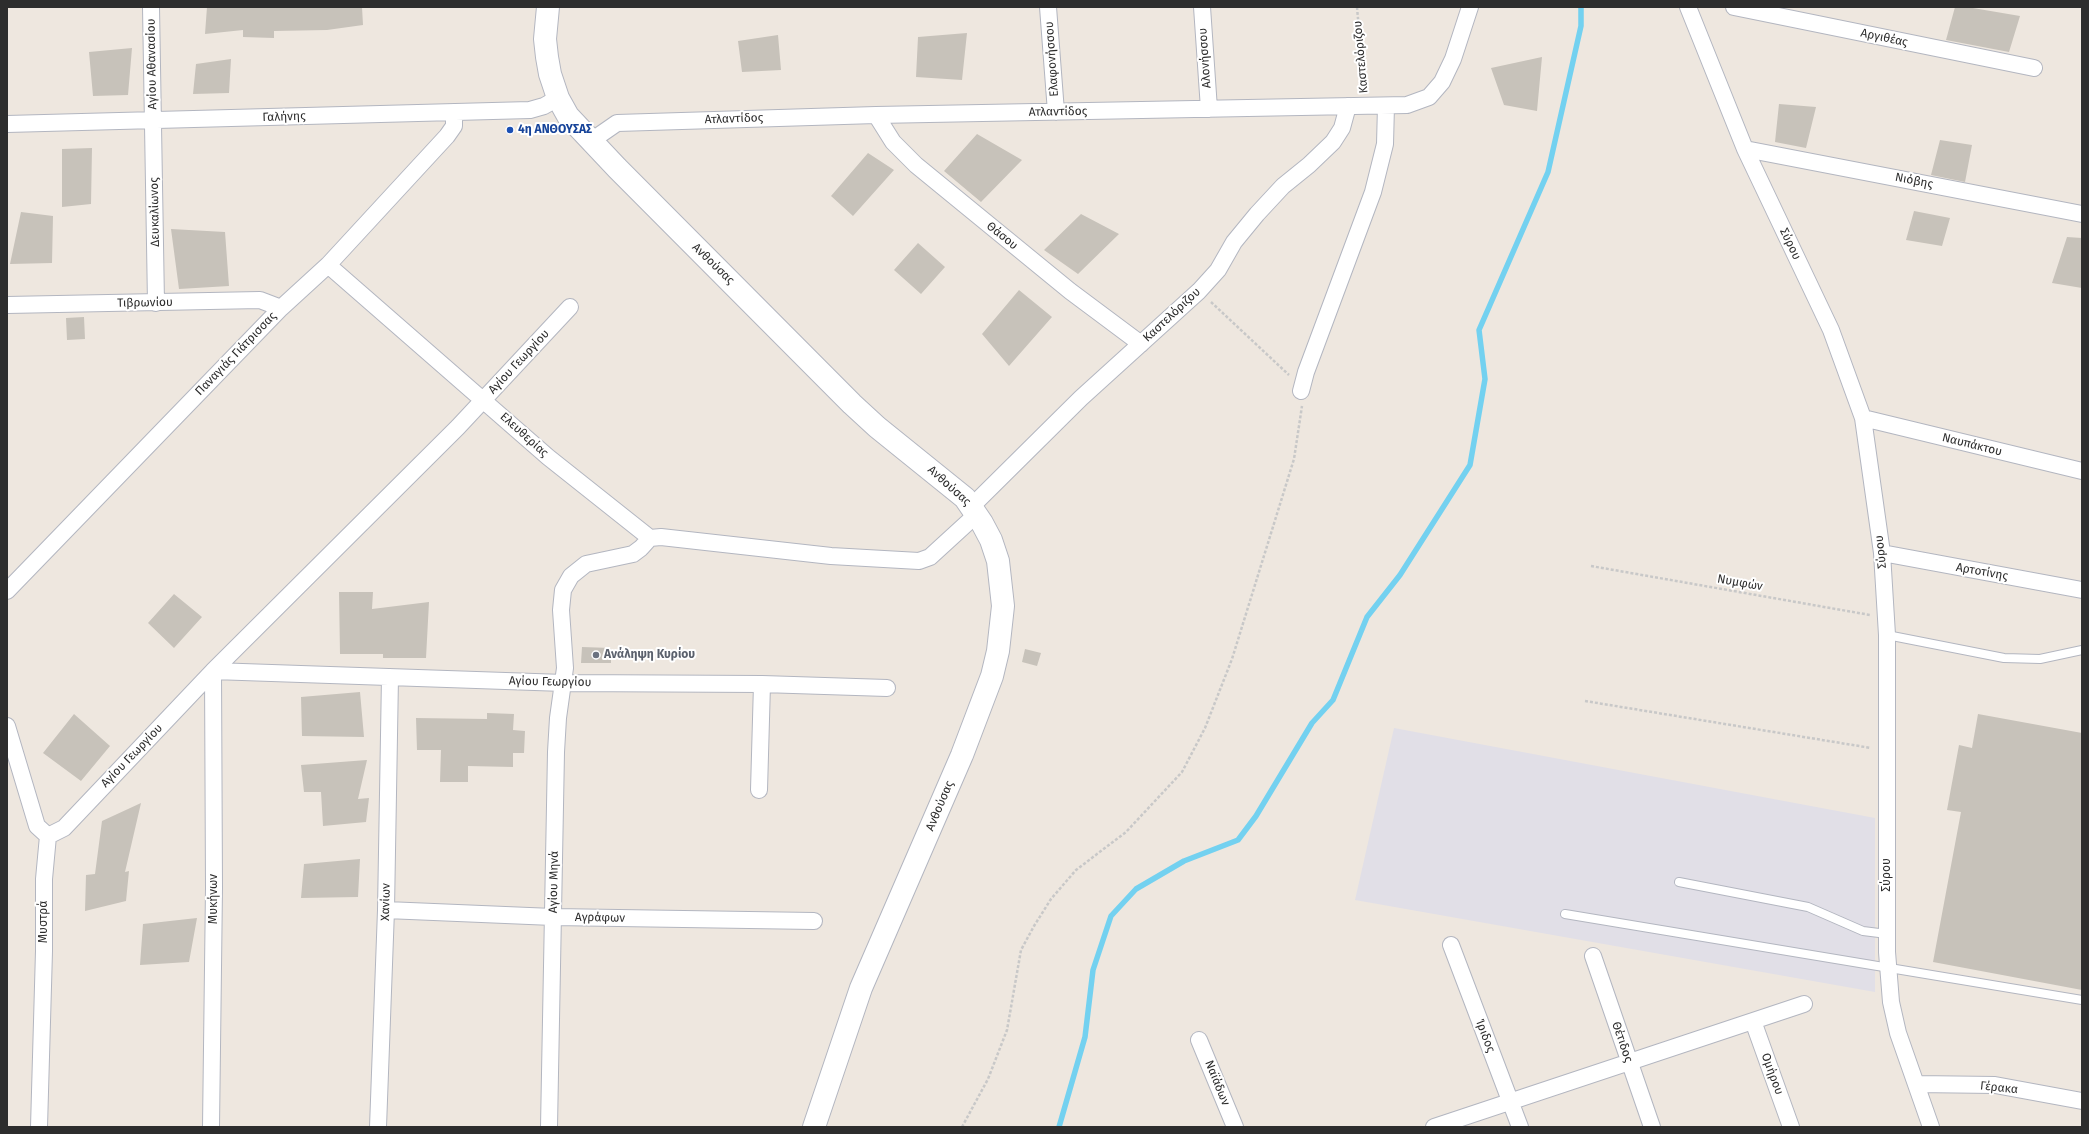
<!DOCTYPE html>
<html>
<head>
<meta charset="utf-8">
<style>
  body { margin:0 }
  #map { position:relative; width:2089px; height:1134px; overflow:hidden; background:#eee7df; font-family:"Fira Sans",sans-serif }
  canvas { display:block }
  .frame { position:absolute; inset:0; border:8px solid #2d2d2d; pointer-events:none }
</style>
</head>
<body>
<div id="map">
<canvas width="2089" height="1134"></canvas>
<div class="frame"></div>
</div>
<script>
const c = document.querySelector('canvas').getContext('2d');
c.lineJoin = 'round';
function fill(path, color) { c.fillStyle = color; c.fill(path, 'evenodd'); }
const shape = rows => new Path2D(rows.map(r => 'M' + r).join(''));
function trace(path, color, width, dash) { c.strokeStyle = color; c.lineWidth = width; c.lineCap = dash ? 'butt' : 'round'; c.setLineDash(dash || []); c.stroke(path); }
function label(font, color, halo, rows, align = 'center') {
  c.font = font + ' "Fira Sans",sans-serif'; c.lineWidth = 4; c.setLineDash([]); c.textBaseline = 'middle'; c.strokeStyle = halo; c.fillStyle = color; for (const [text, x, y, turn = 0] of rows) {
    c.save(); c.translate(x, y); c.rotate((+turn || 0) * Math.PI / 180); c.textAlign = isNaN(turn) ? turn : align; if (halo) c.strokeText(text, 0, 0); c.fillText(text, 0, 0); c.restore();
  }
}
const industrial = shape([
  [1394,728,1875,818,1875,992,1355,900]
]);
const stream = shape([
  [1059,1127,1085,1037,1093,970,1111,916,1136,889,1184,861,1238,840,1256,816,1312,723,1333,700,1367,617,1400,575,1470,465,1485,379,1479,330,1548,172,1581,26,1581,7]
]);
const building = shape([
  [207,7,362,7,363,25,327,30,274,31,274,38,243,37,243,30,205,34],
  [1955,7,1967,7,2020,16,2009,52,1946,40],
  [967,33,962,80,916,77,918,37],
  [778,35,781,70,742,72,738,41],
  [132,48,128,95,93,96,89,52],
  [1542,57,1537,111,1504,105,1491,68],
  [231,59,229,93,193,94,196,64],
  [1779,104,1816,107,1806,148,1775,142],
  [977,134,1022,160,981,202,944,171],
  [1940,140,1972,145,1965,182,1931,175],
  [92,148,91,204,62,207,62,149],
  [868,153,894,170,853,216,831,196],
  [1914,211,1950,218,1942,246,1906,240],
  [21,212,53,216,52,263,10,264],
  [1081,214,1119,234,1078,274,1044,250],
  [171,229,225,232,229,286,179,289],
  [2067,237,2082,238,2082,288,2052,283],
  [918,243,945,267,921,294,894,270],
  [1019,290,1052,317,1009,366,982,334],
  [84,317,85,339,67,340,66,318],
  [339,592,373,592,372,609,429,602,426,658,383,658,383,654,340,654],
  [174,594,202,617,174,648,148,623],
  [582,647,611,648,611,663,581,663],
  [1025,649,1041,653,1037,666,1022,662],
  [360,692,364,737,302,736,301,697],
  [487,713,514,714,513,730,525,731,524,753,513,753,513,767,468,766,468,782,440,782,441,750,417,750,416,718,487,719],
  [74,714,110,746,81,781,43,753],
  [1978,714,2082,733,2082,990,1933,962,1961,812,1947,810,1959,745,1972,748],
  [367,760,358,799,369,798,366,822,323,826,321,792,304,792,301,765],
  [141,803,125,872,129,871,126,901,85,911,86,875,95,874,102,821],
  [360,859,358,897,301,898,304,864],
  [197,918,189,962,140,965,143,924]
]);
const path = shape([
  [1357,7,1364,90],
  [1211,302,1289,375],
  [1591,566,1870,615],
  [1585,701,1871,748],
  [962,1127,988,1079,1007,1030,1021,950,1034,926,1051,899,1076,870,1126,832,1182,772,1205,728,1232,659,1294,459,1302,406]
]);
const lane = shape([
  [1887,635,2004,658,2040,659,2082,650],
  [1679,882,1808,907,1863,931,1887,934],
  [1565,914,2082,1000]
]);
const street = shape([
  [151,7,156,303],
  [1048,7,1056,112],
  [1202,7,1209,109],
  [1688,7,1745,149,1831,330,1863,418,1882,553,1887,635,1887,952,1891,1002,1898,1033,1931,1127],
  [1734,7,2034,68],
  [876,115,893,142,916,165,1070,291,1141,344],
  [7,124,530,110,544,106,558,98],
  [591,141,617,123,876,115,1407,105,1429,97,1442,82,1453,59,1470,7],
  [1745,149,2082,214],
  [328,265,548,457,650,538],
  [7,305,260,300,281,308],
  [1301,391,1306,372,1373,192,1385,144,1386,106],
  [1863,418,2082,471],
  [972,506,1081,398,1199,291,1218,270,1234,242,1257,214,1283,186,1309,165,1333,142,1342,128,1348,106],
  [1882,553,2082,590],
  [7,591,281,308,328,265,447,136,454,126,454,112],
  [7,726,37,826,48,836],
  [759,790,762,684],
  [48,836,64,828,213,671,458,427,570,307],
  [386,910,553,917,814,921],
  [1451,945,1520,1127],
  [1593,956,1652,1127],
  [1753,1021,1791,1127],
  [1199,1040,1235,1127],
  [1916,1084,1995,1085,2082,1101],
  [39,1127,44,951,44,879,48,836],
  [211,1127,214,888,213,671,564,683,762,684,887,688],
  [378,1127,386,910,390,677],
  [549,1127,556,752,558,718,565,668,561,610,563,590,571,576,586,564,633,554,641,548,650,538,661,537,831,556,919,561,930,557,977,514],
  [1434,1127,1804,1004]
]);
const secondary = shape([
  [548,7,545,39,547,57,550,74,558,98,568,116,617,168,852,404,877,427,965,498,982,523,991,540,998,561,1003,606,998,651,992,676,962,755,861,988,814,1127]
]);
const markers = [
  [510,130,4,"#1a4fb4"],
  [596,655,4,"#6b7280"]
];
const streetNames = [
  ["Αργιθέας",1884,38,12],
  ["Καστελόριζου",1361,57,-95],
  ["Αλονήσσου",1205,58,-94],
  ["Ελαφονήσσου",1052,59,-94],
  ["Αγίου Αθανασίου",152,64,-91],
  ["Ατλαντίδος",1058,112,-1],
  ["Γαλήνης",284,117,-2],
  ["Ατλαντίδος",734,119,-2],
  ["Νιόβης",1914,181,11],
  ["Δευκαλίωνος",155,212,-91],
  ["Θάσου",1002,236,39],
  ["Σύρου",1790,244,64],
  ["Ανθούσας",713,264,44],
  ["Τιβρωνίου",145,303,-1],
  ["Καστελόριζου",1172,315,-43],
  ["Παναγιάς Γιάτρισσας",236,354,-46],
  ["Αγίου Γεωργίου",519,362,-47],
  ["Ελευθερίας",524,435,42],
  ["Ναυπάκτου",1972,445,14],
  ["Ανθούσας",949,486,42],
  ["Σύρου",1881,552,-96],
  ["Αρτοτίνης",1982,572,10],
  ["Νυμφών",1740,583,10],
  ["Αγίου Γεωργίου",550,682,1],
  ["Αγίου Γεωργίου",132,756,-46],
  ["Ανθούσας",940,806,-67],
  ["Σύρου",1887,875,-90],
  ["Αγίου Μηνά",554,882,-89],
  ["Μυκήνων",214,899,-90],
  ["Χανίων",386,902,-89],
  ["Αγράφων",600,918,1],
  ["Μυστρά",44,922,-90],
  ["Ίριδος",1485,1036,69],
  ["Θέτιδος",1622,1042,71],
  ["Ομήρου",1772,1074,70],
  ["Ναϊάδων",1217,1083,68],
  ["Γέρακα",1999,1088,6]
];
const transitNames = [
  ["4η ΑΝΘΟΥΣΑΣ",518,130]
];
const worshipNames = [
  ["Ανάληψη Κυρίου",604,655]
];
fill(industrial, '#e1dfe7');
trace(stream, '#73d1f0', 5.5);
fill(building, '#c7c2ba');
trace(lane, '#b3b6c0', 10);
trace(street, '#b3b6c0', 18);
trace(secondary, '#b3b6c0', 24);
trace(path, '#c8c8c8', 2.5, [3, 2]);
trace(lane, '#fff', 8);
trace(street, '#fff', 16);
trace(secondary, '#fff', 22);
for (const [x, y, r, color] of markers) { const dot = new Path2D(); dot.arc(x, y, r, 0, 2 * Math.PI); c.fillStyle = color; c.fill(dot); trace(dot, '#fff', 1.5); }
label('12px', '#2d2d2d', '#fff', streetNames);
label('bold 12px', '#164399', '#fff', transitNames, 'left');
label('bold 12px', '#5b616d', '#fff', worshipNames, 'left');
</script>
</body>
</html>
